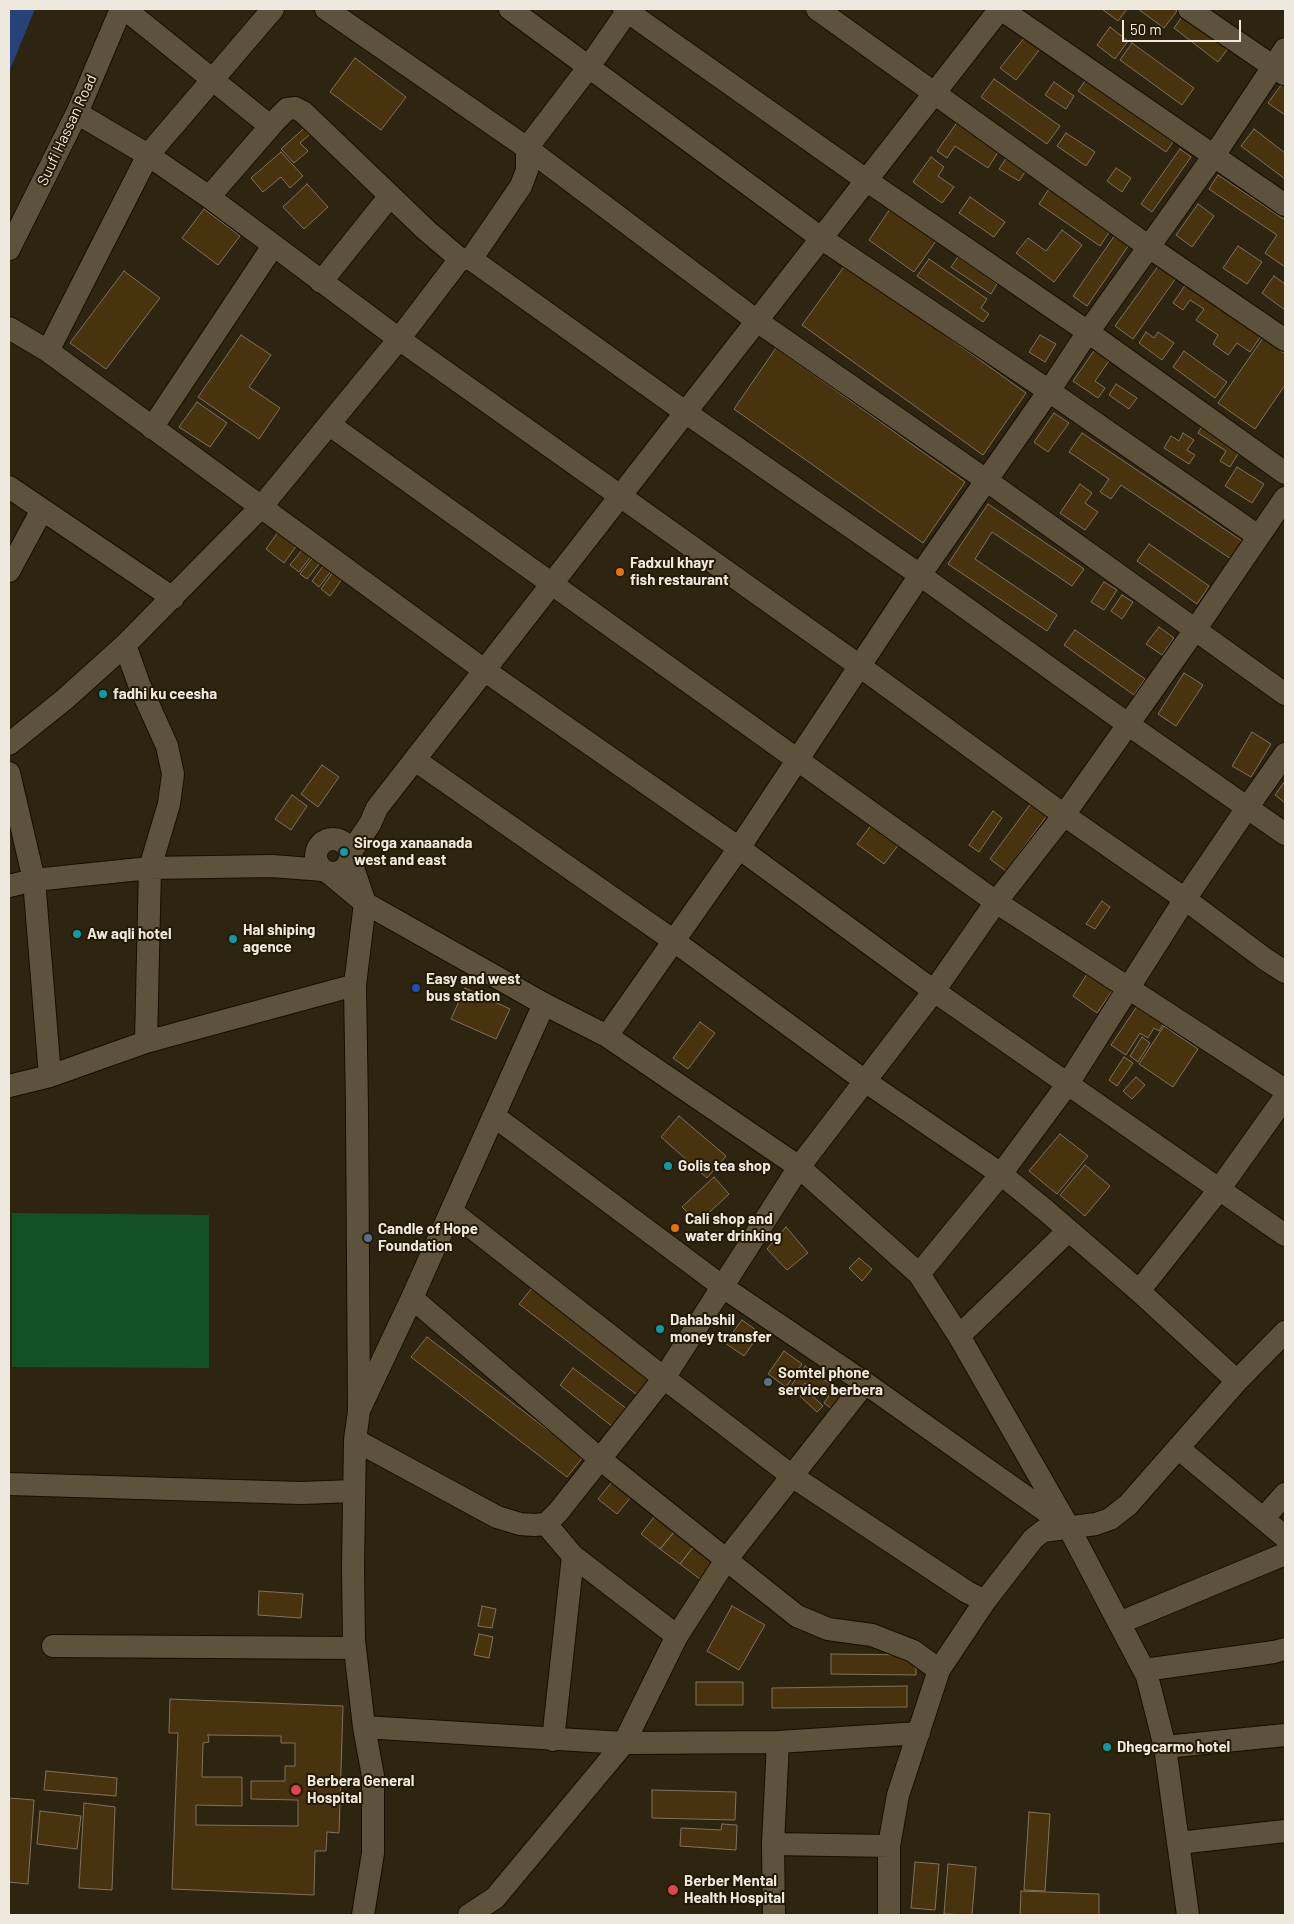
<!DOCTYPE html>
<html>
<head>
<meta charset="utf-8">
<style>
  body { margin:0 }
  #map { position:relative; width:1294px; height:1924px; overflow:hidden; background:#2e2511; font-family:Barlow,sans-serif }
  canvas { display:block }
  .frame { position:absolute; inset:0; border:10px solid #efe9dd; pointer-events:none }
  .scale { position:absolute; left:1122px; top:20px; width:119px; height:22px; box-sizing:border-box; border:2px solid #efe9dd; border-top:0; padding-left:6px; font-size:15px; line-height:18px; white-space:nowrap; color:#efe9dd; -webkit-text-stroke:4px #241b07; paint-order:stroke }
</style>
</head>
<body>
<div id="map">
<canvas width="1294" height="1924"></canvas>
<div class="frame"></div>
<div class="scale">50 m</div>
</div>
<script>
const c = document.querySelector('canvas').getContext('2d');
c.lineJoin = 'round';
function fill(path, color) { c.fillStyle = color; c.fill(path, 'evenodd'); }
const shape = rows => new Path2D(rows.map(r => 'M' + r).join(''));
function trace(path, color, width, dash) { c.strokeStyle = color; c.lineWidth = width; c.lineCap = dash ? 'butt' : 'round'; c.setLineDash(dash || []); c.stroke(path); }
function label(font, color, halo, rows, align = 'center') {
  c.font = font + ' Barlow,sans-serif'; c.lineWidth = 4; c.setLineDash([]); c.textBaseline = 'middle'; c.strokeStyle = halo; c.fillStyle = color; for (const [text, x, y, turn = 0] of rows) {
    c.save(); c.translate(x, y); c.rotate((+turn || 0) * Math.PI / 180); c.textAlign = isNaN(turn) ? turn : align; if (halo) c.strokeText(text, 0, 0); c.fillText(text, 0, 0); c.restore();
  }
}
const green = shape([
  [12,1213,209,1215,209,1368,12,1367]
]);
const water = shape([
  [9,9,35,9,9,72]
]);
const building = shape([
  [1102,9,1127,9,1118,21,1102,9],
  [1138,9,1174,9,1177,11,1164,28,1138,9],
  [1184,14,1229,47,1218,62,1174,28,1184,14],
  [1110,27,1128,41,1115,59,1097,45,1110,27],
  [1025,37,1040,49,1016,80,1000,68,1025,37],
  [1132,43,1194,88,1182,105,1120,60,1132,43],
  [355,58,406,97,381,130,330,92,355,58],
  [994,79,1060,126,1047,144,981,97,994,79],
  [1085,81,1173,142,1166,152,1078,91,1085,81],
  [1054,82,1074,96,1066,109,1045,95,1054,82],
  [1282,84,1285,86,1285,115,1268,103,1282,84],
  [958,121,1000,149,988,168,955,146,947,158,937,151,958,121],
  [310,123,316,129,300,143,308,151,294,163,281,149,310,123],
  [1254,129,1285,153,1285,179,1241,146,1254,129],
  [1066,133,1095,152,1086,166,1057,146,1066,133],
  [1180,149,1191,157,1152,212,1141,204,1180,149],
  [281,152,303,176,290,188,281,177,263,192,251,178,281,152],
  [931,157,944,167,938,176,954,187,942,203,913,182,931,157],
  [1007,157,1027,169,1019,181,999,169,1007,157],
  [1116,168,1131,178,1122,192,1107,181,1116,168],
  [1218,175,1285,220,1285,267,1265,253,1277,235,1209,189,1218,175],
  [307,184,328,207,304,229,283,207,307,184],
  [1049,189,1110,231,1100,246,1039,204,1049,189],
  [970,197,1005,222,994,237,959,213,970,197],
  [1198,204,1214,216,1192,247,1176,235,1198,204],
  [204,209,240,236,218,265,182,238,204,209],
  [890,209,936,241,914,272,869,240,890,209],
  [1062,230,1082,245,1054,282,1016,253,1028,238,1046,251,1062,230],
  [1115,235,1129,245,1087,306,1073,296,1115,235],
  [1238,246,1262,262,1247,284,1223,268,1238,246],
  [958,257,997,284,991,294,951,267,958,257],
  [929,259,987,299,981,308,989,314,983,322,917,276,929,259],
  [846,264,1026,393,983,455,802,325,846,264],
  [1159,265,1176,278,1133,339,1115,326,1159,265],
  [124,271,160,298,106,369,70,343,124,271],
  [1274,276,1285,284,1285,310,1262,293,1274,276],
  [1186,284,1261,336,1250,352,1237,343,1228,355,1213,344,1218,335,1196,320,1204,309,1190,300,1183,310,1173,303,1186,284],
  [1146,332,1154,338,1158,332,1174,343,1162,360,1139,343,1146,332],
  [241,335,271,355,249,387,280,408,259,439,198,397,241,335],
  [1040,335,1056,344,1045,362,1029,352,1040,335],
  [1263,338,1285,354,1285,385,1255,429,1218,403,1263,338],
  [776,348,965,482,923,543,734,409,776,348],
  [1096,348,1111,358,1095,381,1105,388,1098,398,1073,381,1096,348],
  [1184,351,1227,382,1215,398,1173,367,1184,351],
  [1116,384,1137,398,1129,409,1109,395,1116,384],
  [197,402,227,423,210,447,179,427,197,402],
  [1054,413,1069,423,1048,452,1034,442,1054,413],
  [1203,425,1241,449,1230,467,1220,461,1226,451,1198,433,1203,425],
  [1082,433,1242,541,1231,559,1121,485,1111,499,1100,492,1109,479,1069,452,1082,433],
  [1183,433,1194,440,1187,450,1195,455,1189,464,1164,448,1171,436,1179,441,1183,433],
  [1237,467,1264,484,1252,503,1225,486,1237,467],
  [1080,484,1092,493,1085,503,1098,512,1085,530,1060,513,1080,484],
  [988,504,1084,569,1072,586,992,532,975,559,1057,615,1047,631,948,564,988,504],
  [279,531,297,545,284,563,266,549,279,531],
  [1149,544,1209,586,1197,604,1137,561,1149,544],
  [302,550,311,556,299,572,290,565,302,550],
  [313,557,320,563,307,579,300,574,313,557],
  [324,565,331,571,319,587,312,581,324,565],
  [333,572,342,579,330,596,321,589,333,572],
  [1104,582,1117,590,1104,610,1091,602,1104,582],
  [1122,595,1133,602,1122,619,1111,611,1122,595],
  [1159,627,1174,638,1162,655,1146,644,1159,627],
  [1075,630,1145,679,1134,695,1064,645,1075,630],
  [1184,673,1203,685,1176,726,1158,714,1184,673],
  [1252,732,1271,744,1251,777,1232,766,1252,732],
  [322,765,339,777,318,807,301,794,322,765],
  [1285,781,1285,803,1275,795,1285,781],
  [292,795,307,806,291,830,275,819,292,795],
  [1035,798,1051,810,1006,871,990,859,1035,798],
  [993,811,1002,818,979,852,969,845,993,811],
  [872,824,899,844,884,864,857,844,872,824],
  [1102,901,1110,907,1095,929,1086,924,1102,901],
  [1089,971,1114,988,1097,1013,1073,996,1089,971],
  [465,988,510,1009,496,1039,451,1019,465,988],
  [1138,1005,1164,1023,1159,1031,1154,1028,1148,1038,1140,1033,1126,1055,1111,1045,1138,1005],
  [700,1022,715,1033,688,1069,673,1058,700,1022],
  [1164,1026,1198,1049,1173,1087,1139,1064,1164,1026],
  [1142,1037,1150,1043,1138,1062,1130,1056,1142,1037],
  [1124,1057,1133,1063,1117,1086,1109,1080,1124,1057],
  [1136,1077,1145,1085,1132,1099,1123,1091,1136,1077],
  [679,1116,726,1156,707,1178,661,1137,679,1116],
  [1060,1134,1088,1156,1057,1194,1029,1171,1060,1134],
  [1085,1165,1110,1186,1085,1216,1060,1195,1085,1165],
  [714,1177,729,1194,698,1223,682,1207,714,1177],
  [786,1227,808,1253,787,1270,767,1249,786,1227],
  [859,1258,872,1269,862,1281,849,1268,859,1258],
  [532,1288,653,1380,640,1397,519,1304,532,1288],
  [742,1320,760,1333,744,1356,725,1343,742,1320],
  [427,1337,583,1457,567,1477,411,1357,427,1337],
  [784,1351,802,1364,786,1387,768,1374,784,1351],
  [805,1366,843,1393,832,1409,824,1403,829,1396,825,1393,823,1396,805,1383,795,1396,788,1390,805,1366],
  [573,1368,627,1409,613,1427,560,1385,573,1368],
  [806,1390,823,1406,817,1412,800,1396,806,1390],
  [612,1482,631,1497,617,1514,598,1499,612,1482],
  [655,1516,675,1531,660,1549,641,1534,655,1516],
  [675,1531,694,1546,680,1564,660,1549,675,1531],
  [694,1546,714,1561,700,1579,680,1564,694,1546],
  [259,1591,303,1594,301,1618,258,1615,259,1591],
  [482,1606,496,1609,492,1628,478,1626,482,1606],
  [732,1606,765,1625,739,1670,707,1651,732,1606],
  [479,1634,493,1637,489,1658,474,1655,479,1634],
  [831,1654,916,1655,916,1675,831,1674,831,1654],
  [696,1682,743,1682,743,1705,696,1705,696,1682],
  [907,1686,907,1707,772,1708,772,1688,907,1686],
  [170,1699,343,1706,339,1833,327,1832,326,1851,315,1851,314,1895,172,1889,178,1733,169,1733,170,1699],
  [208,1735,281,1736,281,1743,295,1743,295,1766,285,1766,285,1781,251,1781,251,1799,298,1800,298,1826,196,1825,196,1805,242,1806,242,1777,202,1777,203,1743,209,1742,208,1735],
  [46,1771,117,1778,116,1796,44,1790,46,1771],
  [652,1790,736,1792,735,1820,652,1818,652,1790],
  [9,1798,34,1800,28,1884,9,1882,9,1798],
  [84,1803,115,1807,112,1890,79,1888,84,1803],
  [40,1811,81,1816,77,1849,37,1844,40,1811],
  [1029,1812,1050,1814,1045,1891,1024,1890,1029,1812],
  [722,1824,737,1825,736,1850,680,1846,681,1828,721,1830,722,1824],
  [915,1862,939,1864,935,1910,911,1908,915,1862],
  [948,1864,976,1867,972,1915,944,1914,948,1864],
  [1021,1891,1099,1894,1099,1915,1020,1915,1021,1891]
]);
const minor = shape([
  [125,9,270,126],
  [326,9,527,148,757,321,986,480,1285,694],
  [510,9,821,238,1049,391,1258,536],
  [624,9,866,180,1088,332,1285,473],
  [817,9,1149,247,1285,340],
  [1001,9,1285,205],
  [1189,9,1284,74],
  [77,113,148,155,209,197,399,339,861,667,1064,815,1185,899,1265,959,1285,972],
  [209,197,275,121,287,109,295,108,303,112,426,230,460,259],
  [9,249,77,113,121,9],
  [471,259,521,186,527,170,527,148,588,68,629,9],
  [321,282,390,196],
  [9,328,48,351,484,670,739,848,934,991,1285,1235],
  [48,351,148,155,273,9],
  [330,425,996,902,1285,1090],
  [152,428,273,246],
  [9,487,173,598],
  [9,571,42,510],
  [125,645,139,684,167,746,173,774,169,804,150,868,146,1042],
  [9,744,65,699,125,645,262,506,399,339,460,259,471,259,685,412,920,575,1129,725,1285,834],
  [415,760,674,941,865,1081,1001,1174,1044,1209,1139,1291,1237,1381],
  [9,773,34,880,50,1076],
  '316 856a17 17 0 1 1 34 0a17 17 0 1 1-34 0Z',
  [350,853,370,824,377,808,1000,9],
  [350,859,365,903,355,985,357,1110,359,1411,355,1440,353,1567,354,1640,364,1727,373,1776,373,1853,363,1915],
  [328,872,365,903,544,1004,607,1036,799,1167,919,1274,959,1336,1069,1528,1147,1676,1165,1747,1188,1915],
  [9,886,34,880,150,868,272,866,323,870],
  [607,1036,739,848,920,575,1049,391,1088,332,1213,157,1285,49],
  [9,1086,50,1076,146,1042,355,985],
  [494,1116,723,1287,865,1383,1064,1524],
  [451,1211,664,1378,792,1476,967,1592,985,1601],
  [919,1274,1001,1174,1067,1085,1185,899,1247,808,1285,754],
  [1139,1291,1218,1191,1285,1097],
  [412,1298,600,1459,797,1616,828,1629,872,1635,913,1651,939,1670],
  [959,1336,1068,1231],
  [361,1406,412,1298,544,1004],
  [355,1440,497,1517,520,1524,534,1525,546,1524,559,1511,664,1378,799,1167,934,991,996,902,1064,815,1195,630,1285,498],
  [1178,1448,1285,1537],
  [9,1484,301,1493,354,1491],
  [1263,1519,1285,1494],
  [546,1524,573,1556,553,1740],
  [573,1556,677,1636],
  [1119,1623,1285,1554],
  [53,1646,355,1648],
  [1144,1670,1274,1652,1285,1649],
  [364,1727,624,1743,778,1742,919,1733],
  [1165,1747,1285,1735],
  [1178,1843,1285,1831],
  [773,1844,889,1846],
  [469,1915,495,1898,624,1743,677,1636,726,1560,865,1383],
  [774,1915,773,1844,778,1742],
  [889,1915,889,1846,898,1795,939,1670,985,1601,1033,1539,1043,1531,1096,1524,1110,1519,1128,1505,1237,1381,1285,1332]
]);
const markers = [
  [620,572,5,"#e8710a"],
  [103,694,5,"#0f9aa8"],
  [344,852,5,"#0f9aa8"],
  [77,934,5,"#0f9aa8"],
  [233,939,5,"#0f9aa8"],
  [416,988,5,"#1a4fb4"],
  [668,1166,5,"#0f9aa8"],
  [675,1228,5,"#e8710a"],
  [368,1238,5,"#5c6f8a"],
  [660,1329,5,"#0f9aa8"],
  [768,1382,5,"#5c6f8a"],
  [1107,1747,5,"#0f9aa8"],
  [296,1790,6,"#e0444e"],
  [673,1890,6,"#e0444e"]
];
const streetNames = [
  ["Suufi Hassan Road",67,130,-65]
];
const poiNames = [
  ["Fadxul khayr",630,563],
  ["fish restaurant",630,580],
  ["fadhi ku ceesha",113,694],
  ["Siroga xanaanada",354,843],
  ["west and east",354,860],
  ["Hal shiping",243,930],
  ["agence",243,947],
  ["Aw aqli hotel",87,934],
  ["Easy and west",426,979],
  ["bus station",426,996],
  ["Golis tea shop",678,1166],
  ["Cali shop and",685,1219],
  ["water drinking",685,1236],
  ["Candle of Hope",378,1229],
  ["Foundation",378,1246],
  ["Dahabshil",670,1320],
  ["money transfer",670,1337],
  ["Somtel phone",778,1373],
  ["service berbera",778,1390],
  ["Dhegcarmo hotel",1117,1747],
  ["Berbera General",307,1781],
  ["Hospital",307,1798],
  ["Berber Mental",684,1881],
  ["Health Hospital",684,1898]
];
fill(green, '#135123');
fill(water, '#254379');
fill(building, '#47330d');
trace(building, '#80725d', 1);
trace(minor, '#160e00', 24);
trace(minor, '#5d533d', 22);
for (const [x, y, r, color] of markers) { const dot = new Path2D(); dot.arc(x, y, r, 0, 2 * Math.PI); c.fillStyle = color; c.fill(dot); trace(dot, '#241b07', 2); }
label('15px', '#efe9dd', '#241b07', streetNames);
label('bold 15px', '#efe9dd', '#241b07', poiNames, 'left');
</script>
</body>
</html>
